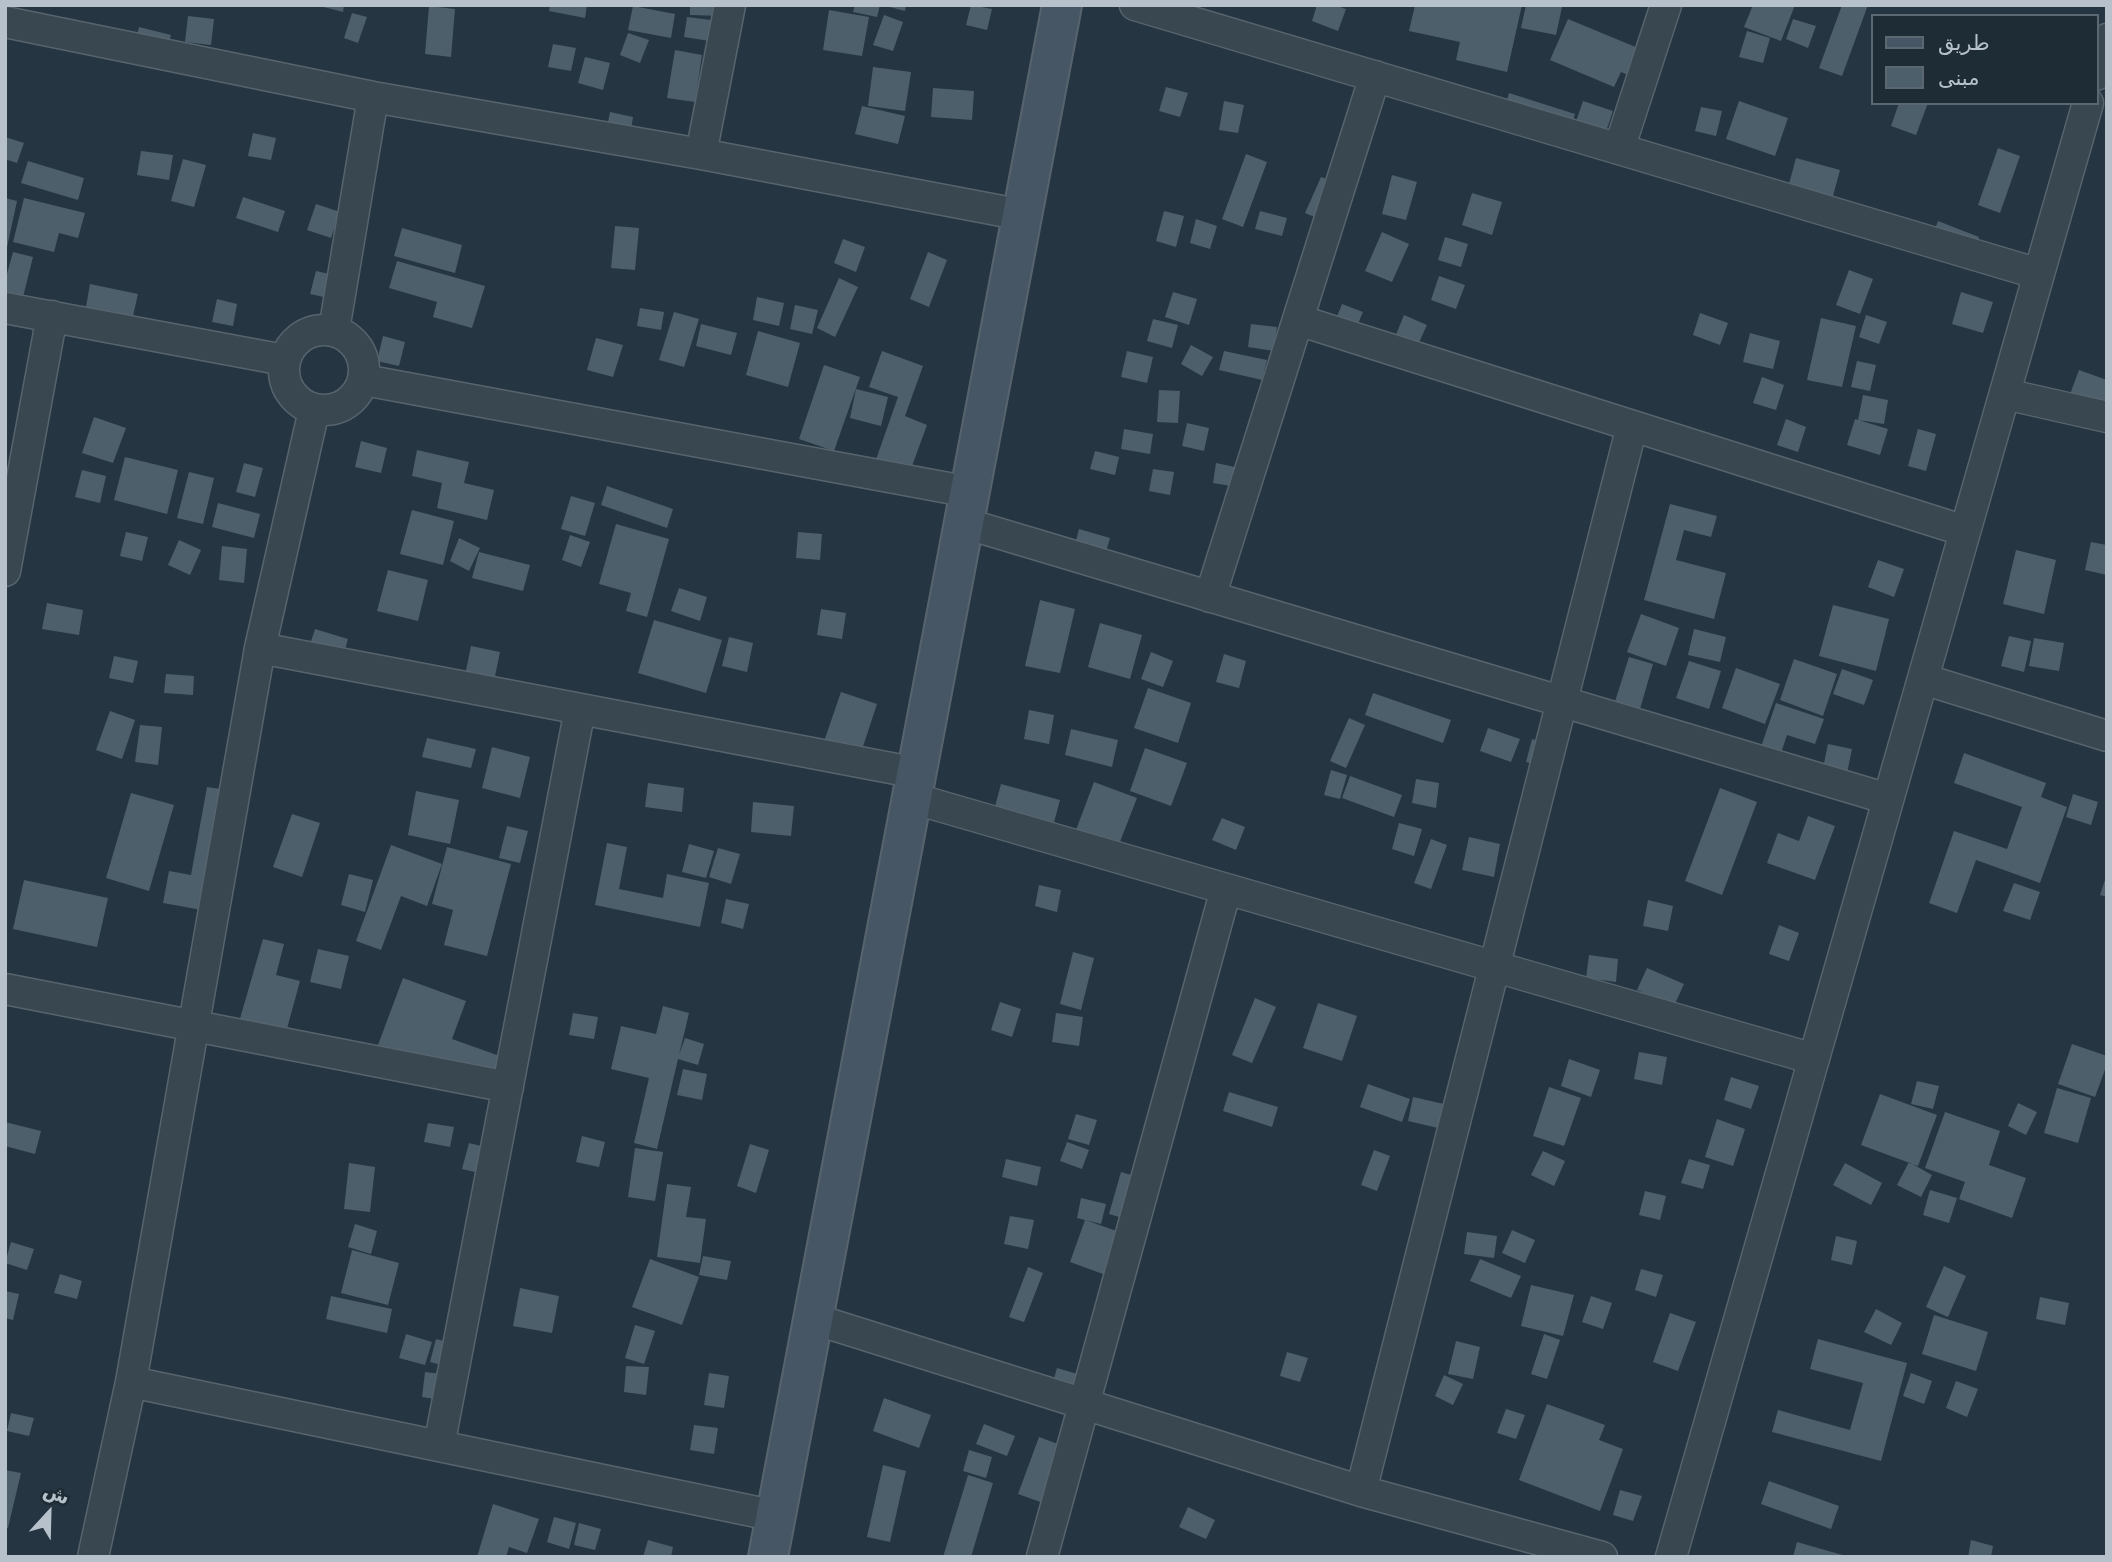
<!DOCTYPE html>
<html>
<head>
<meta charset="utf-8">
<style>
  body { margin:0 }
  #map { position:relative; width:2112px; height:1562px; overflow:hidden; background:#253541; font-family:"DejaVu Sans",Cairo,sans-serif }
  canvas { display:block }
  .frame { position:absolute; inset:0; border:7px solid #b6c1cb; pointer-events:none }
  .legend { position:absolute; left:1871px; top:14px; width:228px; height:91px; box-sizing:border-box; background:#1e2c36; border:2px solid #5b6872; margin:0; padding:9px 12px; list-style:none; font-size:21px; color:#b6c1cb }
  .legend li { display:flex; align-items:center; gap:14px; height:35px }
  .legend b { width:35px; border:2px solid #5b6872 }
  .north { position:absolute; left:14px; top:1478px; width:70px; height:70px; -webkit-text-stroke:5px #1e2c36; paint-order:stroke; rotate:22deg; font-size:19px; font-weight:700; line-height:28px; text-align:center; color:#b6c1cb }
  .north::after { content:''; display:block; margin:auto; width:24px; height:32px; background:#b6c1cb; clip-path:polygon(50% 0,100% 100%,50% 72%,0 100%) }
</style>
</head>
<body>
<div id="map">
<canvas width="2112" height="1562"></canvas>
<div class="frame"></div>
<ul class="legend">
<li><b style="height:9px;background:#475664"></b>طريق</li>
<li><b style="height:19px;background:#4e5f6c"></b>مبنى</li>
</ul>
<div class="north">ش</div>
</div>
<script>
const c = document.querySelector('canvas').getContext('2d');
c.lineJoin = 'round';
function fill(path, color) { c.fillStyle = color; c.fill(path, 'evenodd'); }
const shape = rows => new Path2D(rows.map(r => 'M' + r).join(''));
function trace(path, color, width, dash) { c.strokeStyle = color; c.lineWidth = width; c.lineCap = dash ? 'butt' : 'round'; c.setLineDash(dash || []); c.stroke(path); }
const building = shape([
  [316,5,344,5,343,12],
  [550,5,587,5,585,18,549,11],
  [690,5,722,5,722,16,690,15],
  [855,5,880,5,877,17,853,12],
  [882,5,906,5,905,11],
  [971,5,992,9,987,30,966,25],
  [1317,5,1334,5,1346,9,1338,31,1312,21],
  [1415,5,1522,5,1507,72,1456,60,1460,42,1409,31],
  [1526,5,1562,7,1556,35,1521,28],
  [1753,5,1795,5,1781,41,1744,27],
  [1842,5,1868,5,1842,76,1819,68],
  [429,6,455,9,451,57,425,54],
  [633,6,675,14,671,38,628,30],
  [829,10,869,17,862,56,823,50],
  [352,13,367,17,358,43,344,38],
  [884,15,903,22,893,51,873,45],
  [188,16,214,19,211,45,185,42],
  [687,17,719,21,716,42,684,37],
  [1568,19,1638,48,1651,85,1621,72,1614,87,1550,60],
  [1793,19,1816,26,1808,48,1786,39],
  [139,27,171,35,165,57,133,48],
  [1747,31,1770,38,1763,63,1739,57],
  [628,33,649,40,640,63,620,55],
  [553,44,576,48,571,71,548,67],
  [675,50,702,55,695,102,667,98],
  [585,57,610,63,603,90,578,83],
  [873,67,911,72,905,111,868,106],
  [1166,87,1188,93,1180,117,1159,111],
  [933,88,974,91,972,120,931,117],
  [1509,93,1575,114,1568,139,1502,118],
  [1224,101,1244,105,1238,133,1219,130],
  [1583,101,1613,111,1601,146,1571,136],
  [1739,101,1788,118,1775,156,1726,139],
  [1899,103,1928,103,1916,135,1891,126],
  [862,106,905,116,898,144,855,134],
  [1701,107,1722,111,1716,136,1695,131],
  [610,112,633,117,629,142,605,137],
  [253,133,276,138,271,160,248,156],
  [5,137,24,143,17,163,5,159],
  [1998,148,2020,156,2000,213,1978,205],
  [141,151,173,155,169,180,137,175],
  [1246,154,1267,162,1243,227,1222,219],
  [1796,158,1840,170,1830,207,1786,195],
  [183,159,206,165,194,207,171,201],
  [28,161,84,178,78,200,21,183],
  [1392,175,1417,182,1406,220,1382,214],
  [1321,177,1338,183,1322,220,1305,213],
  [1472,193,1502,202,1492,235,1462,225],
  [243,197,285,211,278,232,236,218],
  [5,198,17,201,6,252,5,252],
  [24,198,85,213,78,238,59,233,54,252,13,242],
  [316,204,340,212,331,238,307,230],
  [1164,211,1184,216,1176,247,1156,241],
  [1260,211,1287,218,1282,236,1255,229],
  [1196,219,1217,226,1210,249,1190,243],
  [1938,221,1979,237,1971,258,1930,242],
  [615,226,639,228,635,270,611,268],
  [402,228,462,245,455,273,394,256],
  [1382,232,1409,244,1392,282,1365,271],
  [1445,237,1468,244,1461,267,1438,260],
  [843,239,865,247,856,272,834,263],
  [13,252,33,257,23,297,5,292,5,281],
  [928,252,947,260,929,307,910,299],
  [397,261,485,286,472,328,433,317,437,302,389,288],
  [1849,270,1873,279,1860,314,1836,305],
  [316,271,338,276,333,299,310,294],
  [1439,276,1465,285,1456,309,1431,300],
  [839,278,858,287,835,337,817,328],
  [90,284,138,294,133,316,86,307],
  [1173,292,1197,299,1189,325,1165,317],
  [1961,292,1993,302,1983,333,1952,324],
  [757,297,784,303,779,326,753,320],
  [217,299,237,304,233,326,212,322],
  [1342,304,1363,312,1348,347,1328,339],
  [795,305,818,310,812,334,790,329],
  [640,308,664,312,661,330,637,326],
  [674,312,699,319,684,367,659,360],
  [1700,313,1728,323,1720,345,1693,335],
  [1404,315,1427,325,1417,347,1395,337],
  [1866,315,1887,322,1879,344,1859,337],
  [1821,318,1856,326,1842,387,1807,380],
  [1153,319,1178,325,1172,348,1147,341],
  [701,324,737,333,731,355,696,346],
  [1251,324,1277,327,1274,351,1248,347],
  [758,331,800,343,788,387,746,375],
  [1750,333,1780,341,1773,369,1743,362],
  [383,336,405,342,399,366,377,361],
  [596,338,623,345,613,377,587,370],
  [1191,345,1213,357,1202,376,1181,364],
  [882,351,923,366,905,416,927,425,907,480,873,468,898,397,869,387],
  [1127,351,1153,357,1147,383,1121,377],
  [1224,351,1267,360,1262,380,1219,370],
  [1857,361,1876,365,1870,391,1851,387],
  [824,365,860,377,834,451,799,439],
  [2079,370,2107,380,2107,411,2069,397],
  [1762,377,1784,385,1776,410,1753,403],
  [856,389,888,397,881,426,850,418],
  [1159,390,1180,391,1178,423,1157,422],
  [1863,395,1888,400,1884,424,1858,420],
  [94,417,126,428,113,463,82,453],
  [1786,419,1806,427,1798,452,1777,445],
  [1855,419,1888,429,1880,455,1847,445],
  [1187,423,1209,428,1204,451,1182,446],
  [1124,429,1153,434,1150,454,1121,449],
  [1918,429,1936,434,1926,471,1908,466],
  [361,441,387,448,381,473,355,467],
  [417,450,469,462,464,483,494,490,487,520,437,508,442,483,412,476],
  [1095,451,1119,457,1115,475,1090,469],
  [125,457,178,470,167,514,114,500],
  [244,463,263,468,255,497,236,492],
  [1216,463,1240,468,1237,487,1213,483],
  [1153,469,1174,472,1170,495,1149,491],
  [82,470,106,476,100,503,75,497],
  [189,472,214,478,203,524,177,518],
  [607,486,673,509,667,528,601,505],
  [571,496,595,503,585,536,561,529],
  [218,503,260,514,254,538,212,527],
  [1670,504,1717,516,1711,537,1684,530,1676,560,1726,573,1714,619,1644,600],
  [412,510,454,521,443,565,400,554],
  [616,524,669,539,647,617,626,611,631,593,599,584],
  [1079,529,1110,538,1102,565,1072,556],
  [126,532,148,537,142,561,120,556],
  [798,532,822,534,820,560,796,558],
  [570,535,590,542,581,567,562,560],
  [459,538,480,548,469,571,450,561],
  [179,540,201,550,190,575,168,565],
  [2091,542,2107,545,2107,575,2085,570],
  [222,546,247,549,244,583,219,580],
  [2016,550,2056,560,2044,614,2003,604],
  [479,552,530,565,523,591,472,578],
  [1878,560,1904,569,1894,597,1868,587],
  [388,570,428,580,418,621,377,611],
  [679,588,707,597,700,621,671,611],
  [1040,600,1075,609,1060,673,1025,666],
  [47,603,83,610,79,635,42,629],
  [1833,605,1889,619,1876,671,1819,656],
  [821,609,846,613,842,639,817,635],
  [1641,614,1679,628,1666,666,1627,652],
  [654,620,722,640,706,693,638,673],
  [1100,623,1142,635,1130,679,1088,667],
  [315,629,348,639,338,674,304,663],
  [1694,629,1726,637,1720,662,1688,655],
  [2009,636,2031,641,2024,672,2001,666],
  [729,637,753,643,747,672,722,666],
  [2034,638,2064,643,2059,671,2029,666],
  [471,646,500,652,492,691,463,685],
  [1151,652,1173,661,1163,687,1141,679],
  [1224,654,1246,661,1239,688,1216,682],
  [114,656,138,661,133,683,109,678],
  [1629,657,1653,664,1638,716,1613,708],
  [1794,659,1837,674,1823,716,1780,700],
  [1689,661,1721,671,1709,709,1676,698],
  [1736,668,1780,684,1765,724,1722,708],
  [1842,669,1873,680,1864,705,1833,694],
  [166,674,194,676,193,695,164,693],
  [1148,688,1191,703,1178,743,1134,728],
  [841,692,877,704,856,768,819,756],
  [1373,693,1451,720,1443,743,1365,715],
  [1776,703,1824,719,1815,744,1787,735,1780,756,1760,750],
  [1029,710,1054,715,1049,744,1024,739],
  [110,711,135,720,122,759,96,750],
  [1349,718,1365,725,1346,768,1330,761],
  [140,725,162,727,158,765,135,762],
  [1488,728,1520,739,1511,762,1480,751],
  [1071,729,1118,740,1112,767,1065,755],
  [427,738,476,749,471,768,422,757],
  [1532,739,1551,745,1545,767,1526,762],
  [1828,744,1852,749,1847,773,1823,768],
  [492,747,530,757,520,798,482,788],
  [1145,748,1187,763,1171,806,1130,791],
  [1964,753,2046,783,2041,797,2067,807,2040,883,1976,860,1957,913,1929,903,1954,831,2007,849,2022,807,1954,783],
  [1331,770,1347,775,1340,799,1324,795],
  [1350,776,1402,795,1394,817,1342,798],
  [1416,779,1439,783,1436,808,1412,803],
  [1094,782,1137,798,1118,847,1076,830],
  [648,783,684,788,682,812,645,807],
  [1001,784,1060,800,1052,830,993,814],
  [207,787,235,791,213,912,163,903,169,871,191,875],
  [1720,788,1757,802,1722,895,1685,881],
  [416,791,459,800,450,844,408,835],
  [131,793,174,805,149,891,106,878],
  [2073,794,2098,802,2091,825,2066,817],
  [753,802,794,806,791,836,751,832],
  [292,814,320,823,302,877,273,867],
  [1808,816,1835,826,1815,880,1767,863,1778,833,1799,841],
  [1222,818,1245,827,1236,850,1212,840],
  [1399,823,1422,829,1414,856,1392,849],
  [507,826,528,831,520,863,499,858],
  [1469,837,1500,844,1494,877,1462,870],
  [1431,839,1447,845,1431,889,1414,883],
  [607,843,627,847,619,889,663,898,667,874,709,883,700,927,595,905],
  [689,844,714,851,706,878,682,872],
  [391,845,442,864,427,906,401,896,381,950,356,941],
  [447,847,511,864,487,956,444,945,453,910,432,904],
  [718,848,740,854,731,884,709,877],
  [349,874,373,880,365,912,341,905],
  [2107,874,2107,897,2100,895],
  [24,880,108,898,97,947,13,929],
  [2014,883,2040,892,2030,920,2003,911],
  [1039,885,1061,890,1057,912,1035,906],
  [726,899,749,904,743,929,721,923],
  [1648,900,1673,906,1668,931,1643,926],
  [1779,925,1799,933,1789,961,1769,954],
  [263,939,284,944,276,975,300,981,285,1036,239,1022],
  [318,949,349,956,341,989,310,982],
  [1073,952,1094,958,1081,1010,1060,1004],
  [1589,955,1618,959,1616,982,1586,978],
  [1647,968,1684,984,1674,1006,1637,990],
  [403,978,466,1001,452,1039,511,1060,501,1090,378,1045],
  [1255,998,1276,1007,1252,1063,1232,1055],
  [1000,1002,1021,1009,1012,1037,991,1030],
  [1318,1003,1357,1016,1342,1061,1303,1048],
  [663,1006,689,1013,679,1055,685,1038,704,1044,698,1065,678,1059,657,1149,634,1143,649,1078,611,1069,621,1026,656,1034],
  [573,1013,598,1017,594,1039,569,1035],
  [1056,1013,1083,1017,1079,1046,1052,1042],
  [2072,1044,2107,1056,2107,1064,2095,1097,2058,1084],
  [1639,1052,1667,1057,1662,1085,1634,1079],
  [1569,1059,1600,1070,1591,1097,1561,1086],
  [683,1069,707,1074,702,1100,677,1095],
  [1731,1077,1759,1086,1751,1109,1724,1100],
  [1917,1081,1939,1086,1933,1109,1911,1104],
  [1368,1084,1410,1099,1402,1122,1360,1107],
  [1549,1087,1581,1098,1564,1146,1533,1136],
  [2057,1088,2091,1098,2078,1143,2044,1133],
  [1229,1092,1278,1107,1272,1127,1223,1111],
  [1880,1094,1937,1115,1918,1166,1861,1145],
  [1413,1097,1444,1104,1438,1128,1408,1121],
  [2018,1103,2037,1112,2026,1135,2008,1126],
  [1945,1112,2000,1131,1989,1165,2026,1178,2012,1218,1959,1199,1965,1182,1925,1168],
  [1076,1114,1097,1120,1089,1145,1068,1139],
  [1717,1119,1745,1129,1733,1166,1705,1157],
  [5,1122,41,1131,35,1154,5,1146],
  [428,1123,454,1127,450,1147,424,1142],
  [582,1136,605,1142,599,1167,576,1162],
  [1067,1142,1089,1150,1082,1169,1060,1161],
  [469,1143,494,1149,487,1175,462,1169],
  [750,1144,769,1150,756,1193,737,1186],
  [635,1148,663,1152,655,1201,628,1197],
  [1374,1150,1390,1156,1377,1191,1361,1185],
  [1543,1151,1565,1161,1554,1186,1531,1175],
  [1006,1159,1041,1167,1037,1186,1002,1177],
  [1689,1159,1710,1165,1703,1189,1681,1183],
  [1909,1162,1932,1175,1921,1197,1897,1185],
  [349,1163,375,1167,370,1212,344,1209],
  [1845,1163,1882,1183,1871,1205,1833,1185],
  [1121,1172,1145,1179,1133,1221,1109,1214],
  [667,1184,691,1187,686,1217,706,1219,700,1263,657,1257],
  [1930,1190,1957,1198,1949,1223,1923,1215],
  [1645,1191,1666,1196,1660,1220,1639,1215],
  [1081,1198,1106,1204,1101,1224,1077,1218],
  [1010,1216,1034,1220,1028,1249,1004,1244],
  [1085,1220,1128,1235,1114,1278,1070,1262],
  [355,1224,377,1231,371,1254,348,1247],
  [1512,1230,1535,1240,1525,1263,1502,1253],
  [1467,1232,1497,1236,1494,1258,1464,1254],
  [1836,1236,1857,1241,1852,1265,1831,1260],
  [11,1242,34,1249,27,1270,5,1263],
  [352,1250,399,1263,388,1305,341,1293],
  [703,1256,731,1261,727,1280,699,1275],
  [650,1259,699,1277,682,1325,632,1307],
  [1480,1259,1521,1276,1511,1298,1470,1281],
  [1944,1266,1966,1276,1948,1317,1926,1307],
  [1028,1267,1043,1273,1024,1322,1009,1317],
  [1641,1269,1663,1275,1656,1297,1635,1290],
  [60,1274,82,1281,77,1299,54,1293],
  [1531,1285,1574,1295,1563,1336,1521,1326],
  [520,1288,559,1296,552,1333,513,1326],
  [5,1291,19,1294,13,1320,5,1318],
  [331,1296,392,1309,387,1333,326,1319],
  [1591,1296,1612,1303,1603,1329,1582,1322],
  [2040,1297,2069,1303,2065,1325,2036,1319],
  [1876,1309,1902,1323,1891,1345,1864,1332],
  [1670,1313,1696,1322,1678,1371,1653,1362],
  [1934,1315,1988,1332,1976,1371,1922,1354],
  [635,1325,655,1331,644,1364,625,1358],
  [406,1334,432,1342,425,1365,399,1358],
  [1544,1334,1560,1340,1547,1379,1531,1374],
  [436,1339,455,1344,449,1367,430,1362],
  [1818,1339,1907,1363,1881,1461,1772,1432,1778,1410,1850,1430,1863,1383,1810,1369],
  [1456,1341,1480,1347,1473,1379,1448,1374],
  [1287,1352,1308,1358,1300,1382,1280,1376],
  [626,1366,649,1367,646,1395,624,1392],
  [1057,1368,1091,1378,1084,1400,1051,1389],
  [425,1372,451,1375,448,1401,422,1397],
  [709,1373,729,1376,724,1408,704,1405],
  [1911,1373,1932,1381,1924,1404,1903,1396],
  [1444,1375,1463,1384,1453,1405,1435,1396],
  [1956,1381,1978,1389,1967,1417,1946,1408],
  [884,1398,931,1415,919,1448,873,1431],
  [1547,1404,1605,1425,1599,1440,1623,1449,1600,1511,1519,1480],
  [1506,1409,1525,1415,1516,1439,1497,1433],
  [11,1413,34,1418,29,1436,7,1431],
  [984,1424,1015,1436,1007,1456,976,1444],
  [694,1425,718,1428,714,1454,690,1450],
  [1039,1437,1066,1447,1046,1504,1018,1494],
  [969,1450,992,1457,986,1478,963,1471],
  [883,1465,906,1471,890,1542,867,1537],
  [5,1470,21,1473,8,1528,5,1527],
  [968,1475,993,1483,971,1557,943,1557],
  [1769,1481,1839,1506,1831,1529,1761,1504],
  [1620,1490,1642,1496,1633,1521,1613,1515],
  [493,1504,539,1519,527,1553,509,1547,506,1557,477,1557],
  [1188,1507,1215,1520,1206,1539,1179,1527],
  [554,1517,576,1523,569,1549,547,1542],
  [579,1523,601,1529,595,1550,574,1545],
  [648,1540,673,1547,671,1557,643,1557],
  [1971,1540,1993,1546,1991,1557,1968,1557],
  [1797,1542,1846,1556,1845,1557,1793,1557]
]);
const street = shape([
  [1135,5,2039,274],
  [5,22,373,97,701,154,1023,215],
  [2096,75,2107,39],
  [1619,149,1666,5],
  [701,154,730,5],
  [5,308,284,360],
  [1298,320,1965,531],
  '284 370a40 40 0 1 1 80 0a40 40 0 1 1-80 0Z',
  [334,330,373,97],
  [364,380,970,492],
  [2005,394,2107,417],
  [964,523,1888,799],
  [5,571,52,316],
  [1210,597,1375,76],
  [260,648,917,773],
  [1923,679,2107,736],
  [912,798,1814,1059],
  [5,989,508,1087],
  [814,1319,1361,1491,1602,1557],
  [131,1382,776,1516],
  [439,1446,580,709],
  [1361,1491,1632,426],
  [93,1557,131,1382,260,648,314,410],
  [1042,1557,1226,889],
  [1671,1557,2088,103]
]);
const secondary = shape([
  [768,1557,1062,5]
]);
fill(building, '#4e5f6c');
trace(street, '#57646e', 33);
trace(secondary, '#57646e', 42);
trace(street, '#394751', 30);
trace(secondary, '#475664', 38);
</script>
</body>
</html>
